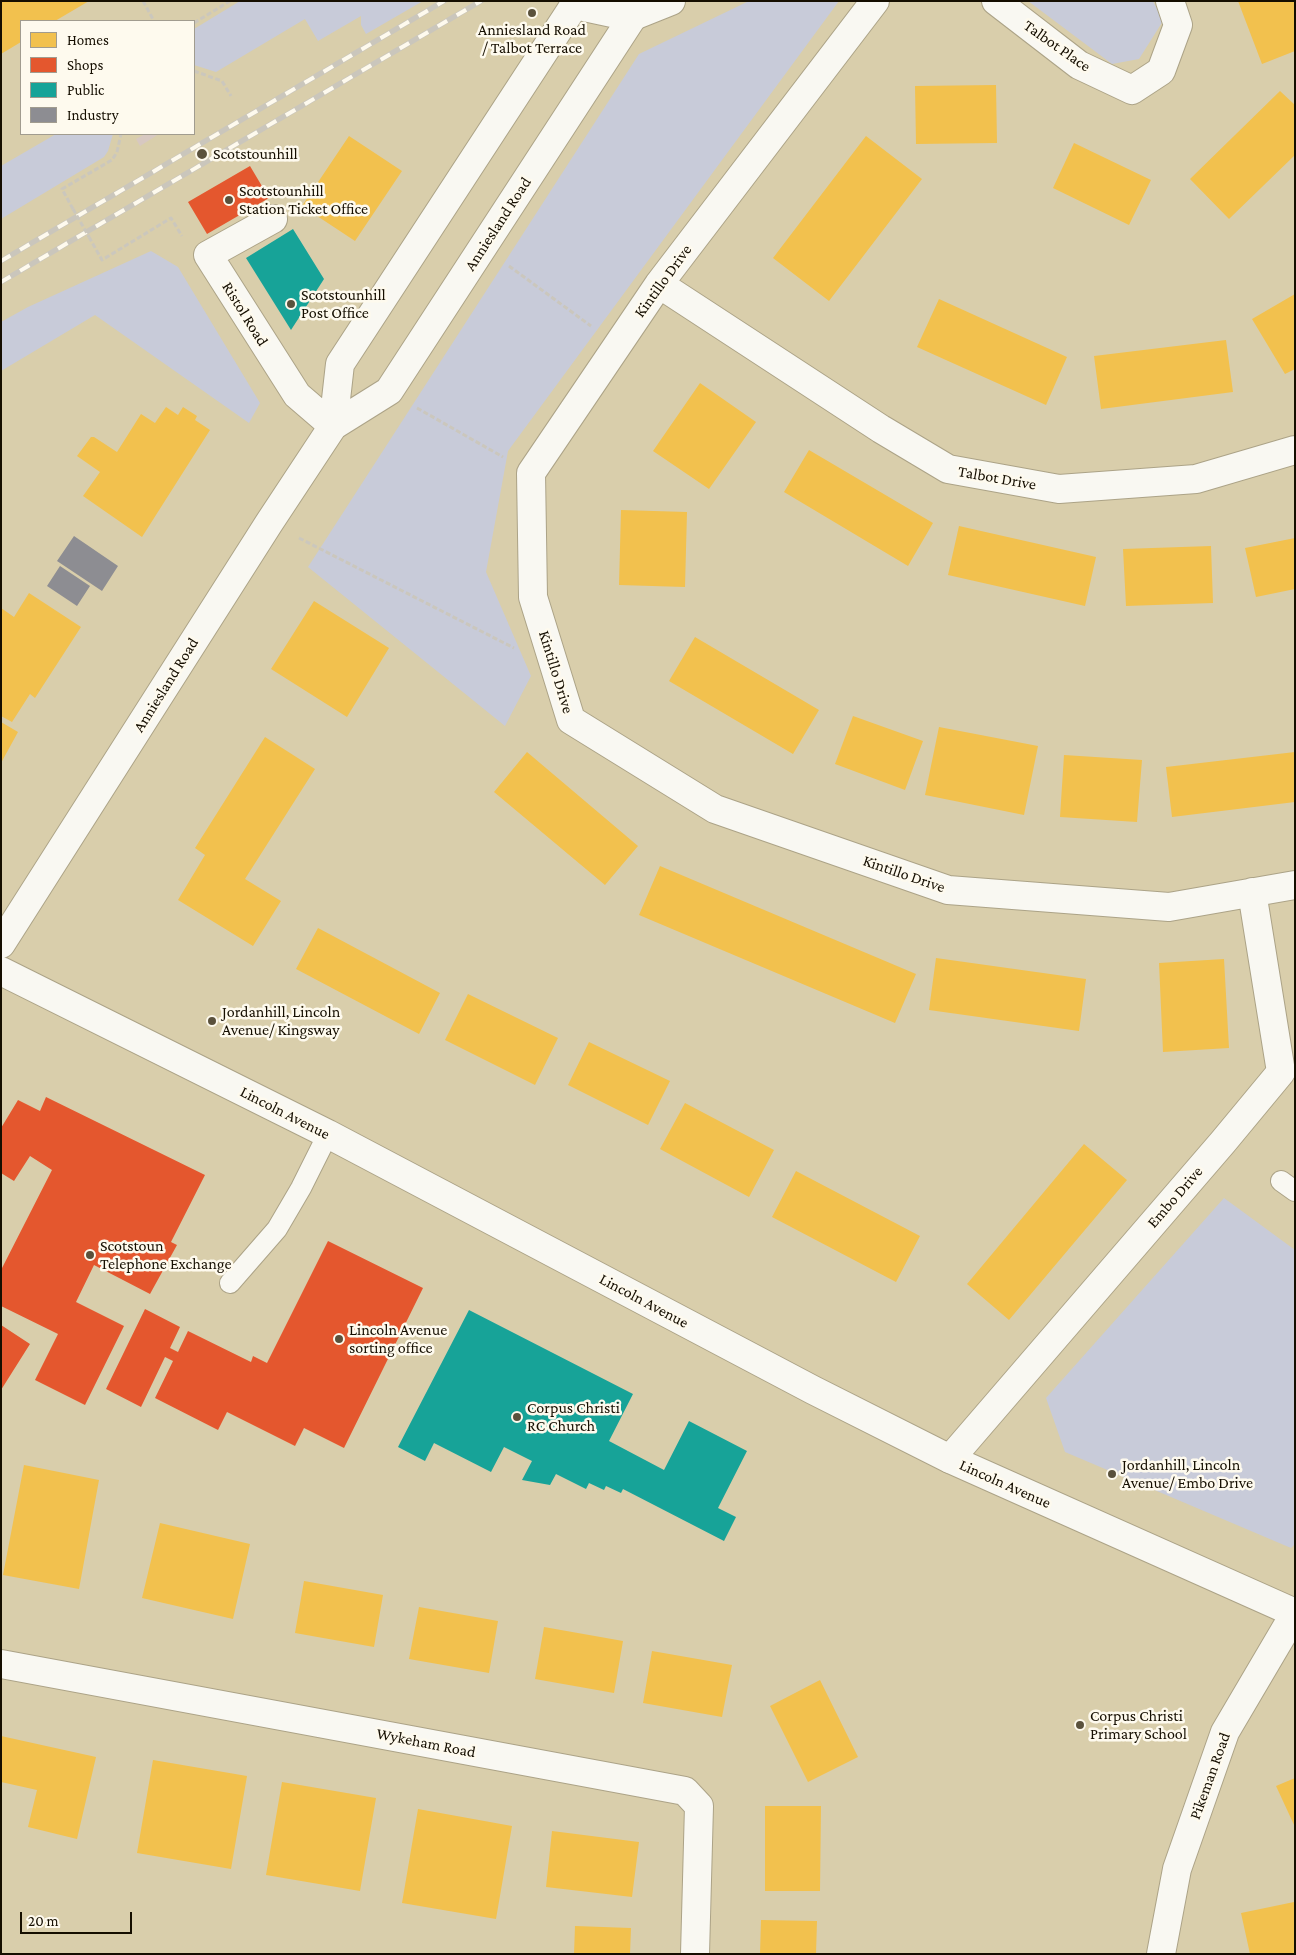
<!DOCTYPE html>
<html>
<head>
<meta charset="utf-8">
<style>
  body { margin:0 }
  #map { position:relative; width:1296px; height:1955px; overflow:hidden; background:#d9ceab; font-family:"Crimson Pro",serif }
  canvas { display:block }
  .frame { position:absolute; inset:0; border:2px solid #150e00; pointer-events:none }
  .legend { position:absolute; left:20px; top:20px; width:175px; height:115px; box-sizing:border-box; background:#fefaee; border:1px solid #a19c8f; margin:0; padding:6px 9px; list-style:none; font-size:15px; color:#150e00 }
  .legend li { display:flex; align-items:center; gap:10px; height:25px }
  .legend b { width:25px; border:1px solid #a19c8f }
  .scale { position:absolute; left:20px; top:1912px; width:112px; height:22px; box-sizing:border-box; border:2px solid #150e00; border-top:0; padding-left:6px; font-size:15px; line-height:18px; white-space:nowrap; color:#150e00; -webkit-text-stroke:4px #fefaee; paint-order:stroke }
</style>
</head>
<body>
<div id="map">
<canvas width="1296" height="1955"></canvas>
<div class="frame"></div>
<ul class="legend">
<li><b style="height:14px;background:#f2c14e"></b>Homes</li>
<li><b style="height:14px;background:#e4572e"></b>Shops</li>
<li><b style="height:14px;background:#17a398"></b>Public</li>
<li><b style="height:14px;background:#8d8d92"></b>Industry</li>
</ul>
<div class="scale">20 m</div>
</div>
<script>
const c = document.querySelector('canvas').getContext('2d');
c.lineJoin = 'round';
function fill(path, color) { c.fillStyle = color; c.fill(path, 'evenodd'); }
const shape = rows => new Path2D(rows.map(r => 'M' + r).join(''));
function trace(path, color, width, dash) { c.strokeStyle = color; c.lineWidth = width; c.lineCap = dash ? 'butt' : 'round'; c.setLineDash(dash || []); c.stroke(path); }
function label(font, color, halo, rows, align = 'center') {
  c.font = font + ' "Crimson Pro",serif'; c.lineWidth = 5; c.setLineDash([]); c.textBaseline = 'middle'; c.strokeStyle = halo; c.fillStyle = color; for (const [text, x, y, turn = 0] of rows) {
    c.save(); c.translate(x, y); c.rotate((+turn || 0) * Math.PI / 180); c.textAlign = isNaN(turn) ? turn : align; if (halo) c.strokeText(text, 0, 0); c.fillText(text, 0, 0); c.restore();
  }
}
const green = shape([
  [240,1,423,1,366,34,361,25,361,16,318,41,305,19,216,72,194,65,194,29],
  [749,1,839,1,508,451,486,572,531,676,505,726,308,567,639,54],
  [1028,1,1153,1,1163,21,1139,59,1112,64],
  [56,134,113,134,108,151,104,157,1,219,1,166],
  [151,251,178,267,260,403,249,423,95,315,1,371,1,322,28,307],
  [1224,1198,1295,1250,1295,1544,1291,1548,1065,1452,1046,1398]
]);
const homes = shape([
  [1,1,89,1,55,21,21,21,21,42,1,54],
  [1238,1,1295,1,1295,51,1262,64],
  [996,85,997,143,916,144,915,86],
  [1280,91,1295,105,1295,155,1229,219,1190,179],
  [349,136,402,171,355,241,302,206],
  [866,136,922,179,829,301,773,258],
  [1074,143,1151,180,1129,225,1053,188],
  [1295,294,1295,369,1285,374,1252,319],
  [939,299,1067,357,1046,405,917,347],
  [1226,340,1233,392,1101,409,1094,356],
  [700,383,756,422,709,489,653,451],
  [166,407,178,415,183,407,197,416,195,420,210,430,142,537,83,496,100,472,77,456,91,437,94,437,117,452,141,414,155,423],
  [809,450,933,523,908,566,784,492],
  [621,510,687,512,685,587,619,585],
  [959,526,1096,557,1085,606,948,575],
  [1295,538,1295,589,1256,597,1245,548],
  [1211,546,1213,603,1126,606,1123,549],
  [29,593,81,627,35,698,30,694,12,722,1,716,1,608,14,617],
  [314,601,389,648,347,717,271,669],
  [695,637,819,710,793,754,669,681],
  [853,716,923,741,905,790,835,764],
  [1,722,18,732,1,763],
  [939,727,1038,746,1024,815,925,795],
  [265,737,315,769,245,879,281,901,253,946,178,900,205,855,195,848],
  [527,752,638,846,605,885,494,792],
  [1295,752,1295,802,1172,817,1166,767],
  [1064,755,1142,760,1137,822,1060,817],
  [660,866,916,974,895,1023,639,915],
  [318,928,440,993,419,1034,296,969],
  [936,958,1086,979,1079,1031,929,1010],
  [1224,959,1229,1048,1163,1052,1159,963],
  [468,994,558,1038,535,1085,445,1040],
  [589,1042,670,1081,648,1125,568,1085],
  [685,1103,774,1150,749,1197,660,1149],
  [1084,1144,1127,1180,1009,1320,967,1284],
  [796,1171,920,1236,896,1282,772,1217],
  [24,1465,99,1480,79,1589,3,1575],
  [160,1523,250,1544,233,1619,142,1598],
  [304,1581,383,1595,374,1647,295,1633],
  [419,1607,498,1621,489,1673,409,1659],
  [544,1627,623,1641,614,1693,535,1679],
  [652,1651,732,1665,722,1717,643,1703],
  [820,1680,858,1757,808,1782,770,1706],
  [1,1736,96,1757,77,1839,28,1827,37,1790,1,1782],
  [153,1760,247,1776,231,1869,137,1853],
  [1295,1778,1295,1827,1276,1786],
  [282,1782,376,1798,360,1891,266,1875],
  [765,1806,821,1806,820,1891,765,1891],
  [418,1809,512,1826,496,1919,402,1903],
  [552,1831,639,1842,632,1897,546,1887],
  [1294,1902,1295,1954,1250,1954,1241,1913],
  [761,1920,817,1921,816,1954,760,1954],
  [575,1926,631,1928,630,1954,574,1954]
]);
const shops = shape([
  [250,166,269,198,207,234,188,202],
  [46,1097,205,1175,171,1242,177,1245,150,1294,94,1265,76,1302,124,1326,85,1405,35,1380,58,1334,1,1306,1,1270,52,1170,30,1156,14,1181,1,1173,1,1128,18,1100,40,1111],
  [328,1241,423,1288,344,1448,304,1428,295,1446,227,1412,218,1430,155,1398,173,1361,165,1357,141,1407,106,1389,145,1309,180,1327,170,1348,178,1352,188,1331,251,1362,253,1356,267,1363],
  [1,1325,30,1344,1,1390]
]);
const public = shape([
  [293,229,324,279,291,330,246,258],
  [469,1310,633,1394,609,1441,664,1470,689,1421,747,1451,718,1508,736,1517,724,1541,623,1489,621,1493,606,1486,604,1490,589,1483,586,1489,556,1474,550,1485,522,1480,532,1461,504,1447,491,1472,434,1443,425,1461,398,1447]
]);
const industry = shape([
  [74,536,118,566,102,591,57,561],
  [60,566,90,586,77,606,47,586]
]);
const building = shape([
  [145,134,159,134,140,146,136,139]
]);
const path = shape([
  [143,1,154,21],
  [194,23,230,1],
  [194,71,222,81,231,96],
  [73,209,62,189,112,160,117,152,121,134],
  [89,237,102,260,171,218,182,236],
  [509,266,591,326],
  [417,408,503,457],
  [299,538,514,648]
]);
const service = shape([
  [1281,1181,1295,1191],
  [230,1283,277,1229,301,1188,328,1134]
]);
const minor = shape([
  [875,1,659,284,531,473,533,597,571,720,715,809,948,890,1169,907,1295,885],
  [996,1,1079,65,1132,90,1161,71,1178,25,1170,1],
  [575,5,631,17,671,1],
  [273,219,208,255,297,395,333,426],
  [659,284,881,429,948,469,1059,489,1196,479,1295,450],
  [950,1459,1223,1142,1281,1072,1252,892],
  [1,1664,685,1791,699,1806,695,1954],
  [1161,1954,1177,1869,1225,1732,1295,1613]
]);
const tertiary = shape([
  [333,426,340,364,577,1],
  [1,944,269,523,333,426,389,391,643,1],
  [1,971,328,1134,813,1390,950,1459,1295,1613]
]);
const rail = shape([
  [1,261,444,1],
  [1,282,481,1]
]);
const pathBridge = shape([
  [73,209,89,237]
]);
const markers = [
  [532,13,5,"#5a513c"],
  [202,154,6,"#5a513c"],
  [229,200,5,"#5a513c"],
  [291,304,5,"#5a513c"],
  [212,1021,5,"#5a513c"],
  [90,1255,5,"#5a513c"],
  [339,1339,5,"#5a513c"],
  [517,1417,5,"#5a513c"],
  [1112,1474,5,"#5a513c"],
  [1080,1725,5,"#5a513c"]
];
const poiNames = [
  ["Anniesland Road",532,30,"center"],
  ["/ Talbot Terrace",532,48,"center"],
  ["Scotstounhill",213,154],
  ["Scotstounhill",239,191],
  ["Station Ticket Office",239,209],
  ["Scotstounhill",301,295],
  ["Post Office",301,313],
  ["Jordanhill, Lincoln",222,1012],
  ["Avenue/ Kingsway",222,1030],
  ["Scotstoun",100,1246],
  ["Telephone Exchange",100,1264],
  ["Lincoln Avenue",349,1330],
  ["sorting office",349,1348],
  ["Corpus Christi",527,1408],
  ["RC Church",527,1426],
  ["Jordanhill, Lincoln",1122,1465],
  ["Avenue/ Embo Drive",1122,1483],
  ["Corpus Christi",1090,1716],
  ["Primary School",1090,1734]
];
const streetNames = [
  ["Talbot Place",1057,46,35],
  ["Anniesland Road",498,224,-57],
  ["Kintillo Drive",663,281,-54],
  ["Ristol Road",245,314,58],
  ["Talbot Drive",997,478,10],
  ["Kintillo Drive",556,672,73],
  ["Anniesland Road",166,685,-58],
  ["Kintillo Drive",904,874,19],
  ["Lincoln Avenue",285,1113,27],
  ["Embo Drive",1175,1197,-49],
  ["Lincoln Avenue",644,1301,28],
  ["Lincoln Avenue",1005,1484,24],
  ["Wykeham Road",426,1743,11],
  ["Pikeman Road",1210,1776,-70]
];
fill(green, '#c8cbd9');
fill(homes, '#f2c14e');
fill(shops, '#e4572e');
fill(public, '#17a398');
fill(industry, '#8d8d92');
fill(building, '#d7c8c1');
trace(service, '#aca387', 22);
trace(minor, '#aca387', 30);
trace(tertiary, '#aca387', 30);
trace(path, '#cbc7bd', 3, [5, 2.5]);
trace(service, '#f9f8f2', 20);
trace(minor, '#f9f8f2', 28);
trace(tertiary, '#f9f8f2', 28);
trace(rail, '#cac6bc', 5.5);
trace(rail, '#fefaee', 4, [11]);
trace(pathBridge, '#cbc7bd', 3, [5, 2.5]);
for (const [x, y, r, color] of markers) { const dot = new Path2D(); dot.arc(x, y, r, 0, 2 * Math.PI); c.fillStyle = color; c.fill(dot); trace(dot, '#fefaee', 2); }
label('16px', '#150e00', '#fefaee', poiNames, 'left');
label('16px', '#150e00', '#fefaee', streetNames);
</script>
</body>
</html>
